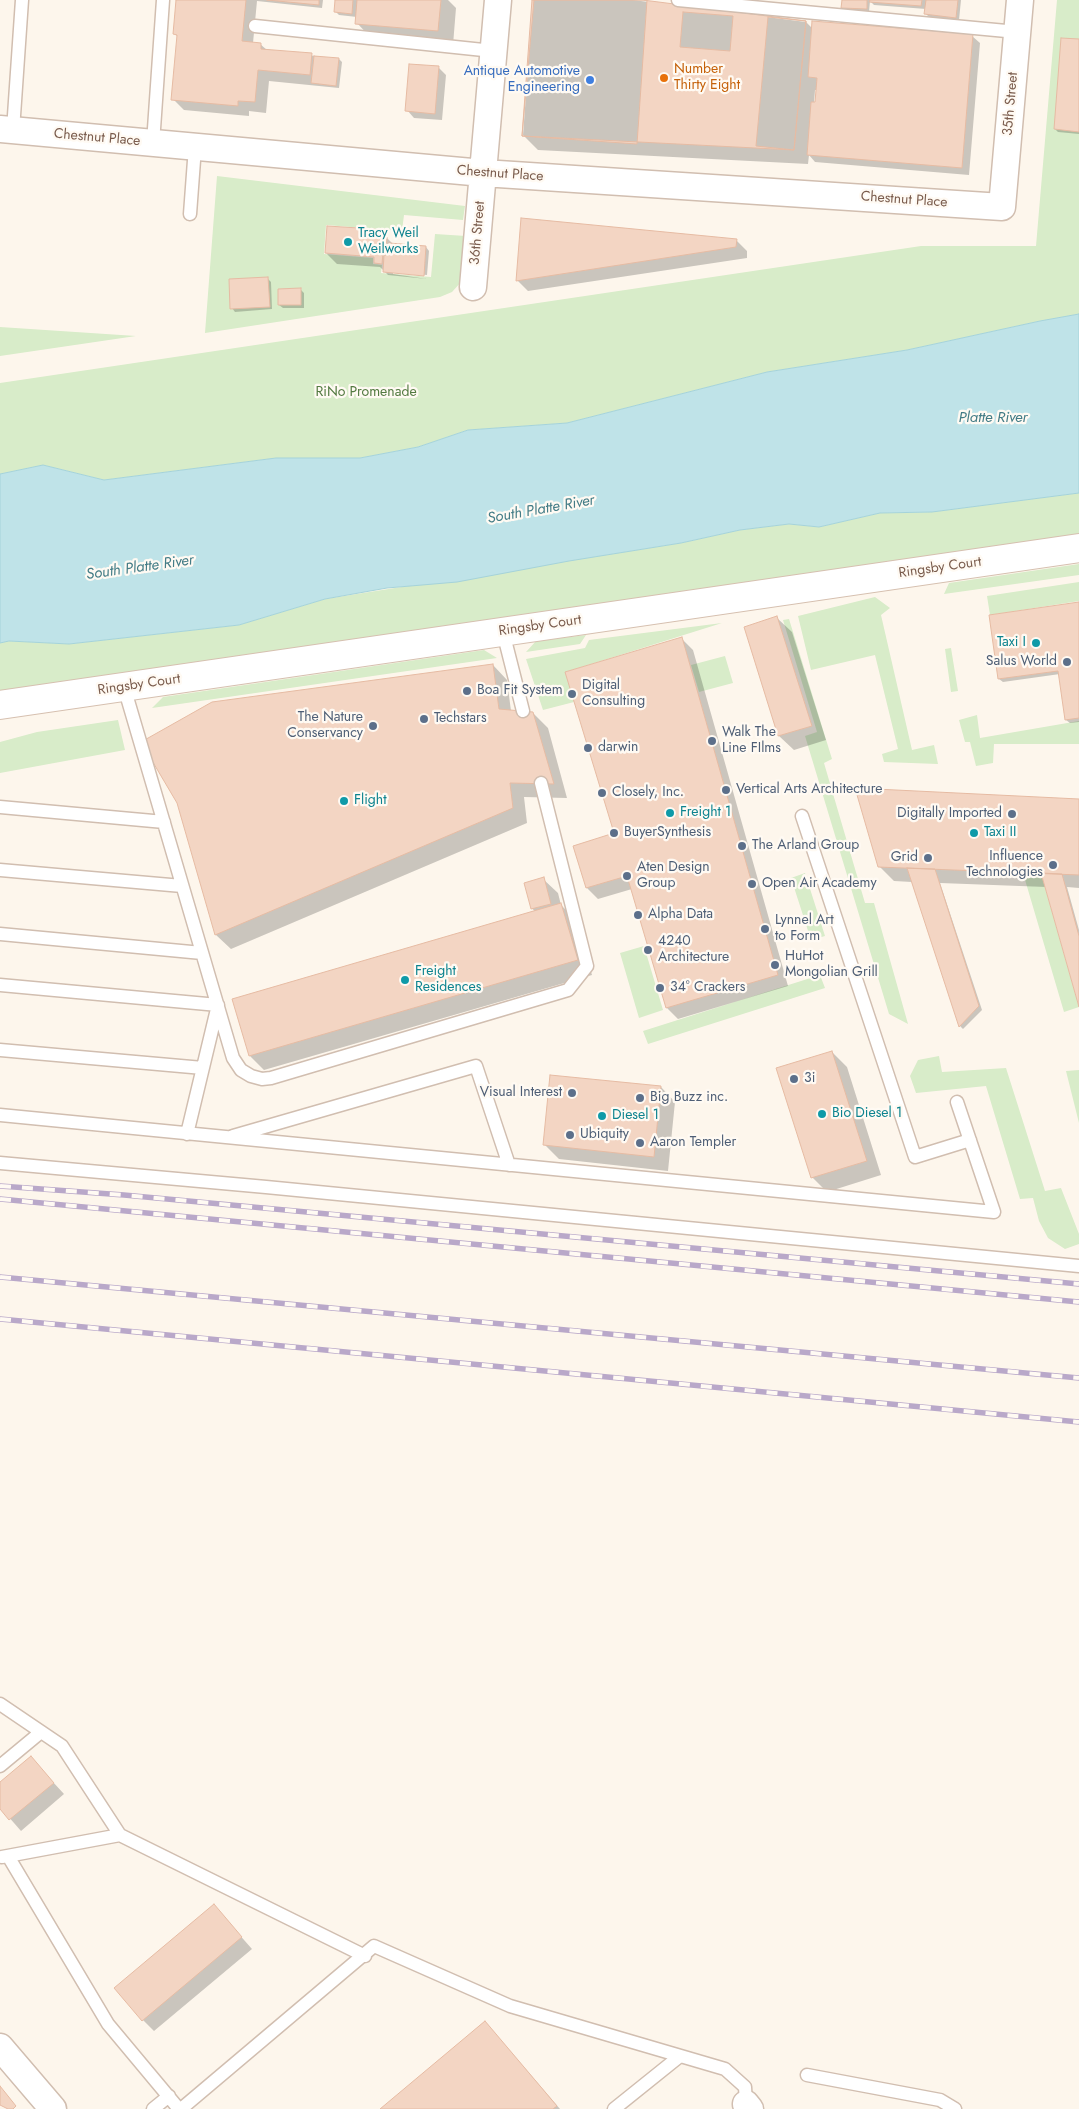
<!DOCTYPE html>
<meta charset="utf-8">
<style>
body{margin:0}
canvas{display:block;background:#fdf6ec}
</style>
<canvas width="1079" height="2109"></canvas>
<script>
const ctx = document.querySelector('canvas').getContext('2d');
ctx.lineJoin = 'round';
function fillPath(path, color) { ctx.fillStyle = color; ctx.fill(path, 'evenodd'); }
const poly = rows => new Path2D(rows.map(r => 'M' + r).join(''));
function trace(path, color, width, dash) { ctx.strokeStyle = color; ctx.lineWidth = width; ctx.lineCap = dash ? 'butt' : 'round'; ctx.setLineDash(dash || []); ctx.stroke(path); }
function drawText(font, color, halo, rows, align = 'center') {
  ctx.font = font + ' Jost,sans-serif'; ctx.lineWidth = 4.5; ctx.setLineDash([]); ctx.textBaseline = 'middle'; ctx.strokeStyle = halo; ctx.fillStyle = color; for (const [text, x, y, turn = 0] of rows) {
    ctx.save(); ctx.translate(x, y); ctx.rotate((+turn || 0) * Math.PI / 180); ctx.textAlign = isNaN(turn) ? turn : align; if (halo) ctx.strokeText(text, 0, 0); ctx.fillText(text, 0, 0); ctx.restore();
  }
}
fillPath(poly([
 [1057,0,1079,0,1079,314,1040,321,907,350,767,372,567,423,468,430,418,447,360,458,276,458,104,480,43,465,0,474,0,383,921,246,1036,246],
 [217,176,465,206,463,220,404,215,402,231,326,225,324,254,373,258,373,264,382,265,381,273,431,277,435,234,466,236,462,281,452,292,440,297,205,333],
 [0,327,136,336,0,356],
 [1079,493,1079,537,0,691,0,643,9,641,69,644,239,625,325,599,681,543,740,530,789,524,819,527,880,513,932,512],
 [1079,564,1079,575,944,594,949,583],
 [1079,582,1079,601,990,615,987,596],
 [875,597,890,608,881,615,912,750,934,745,938,764,884,762,882,754,898,749,875,655,811,670,798,616],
 [789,619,832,759,824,763,865,903,874,903,908,1024,889,1014,805,736,817,732,783,620],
 [722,623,566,672,574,702,543,710,526,659,585,648,589,640],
 [586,635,580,644,526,652,536,641],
 [951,648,958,691,951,692,945,649],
 [484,650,497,658,152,708,163,697],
 [725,656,733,683,699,692,691,665],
 [977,715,980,738,1079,721,1079,744,994,744,993,763,976,766,970,742,965,742,959,720],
 [118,720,125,750,0,773,0,742,37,732],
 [805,873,825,936,811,940,791,878],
 [1023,873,1041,873,1079,1007,1064,1012],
 [644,946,663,1010,639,1018,620,953],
 [820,975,825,988,648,1044,643,1031],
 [939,1056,942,1072,1006,1068,1045,1191,1061,1188,1079,1234,1079,1244,1065,1249,1048,1238,1039,1221,1033,1198,1020,1199,986,1086,916,1093,910,1076,918,1060],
 [1079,1070,1079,1123,1066,1071]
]), '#d8ecc9');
const water = poly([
 [1079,314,1079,493,932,512,880,513,819,527,789,524,740,530,681,543,569,561,457,582,387,588,325,599,239,625,69,644,9,641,0,643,0,474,43,465,104,480,276,458,360,458,418,447,468,430,567,423,767,372,907,350,1040,321,1079,314]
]);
fillPath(water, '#bfe3e8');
trace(water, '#a5d3da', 1);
fillPath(poly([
 [178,0,323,0,322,8,257,1,253,43,260,44,267,50,339,59,342,62,339,88,269,81,266,113,249,111,249,116,184,110,173,99,178,37,175,34],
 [337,0,448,0,456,8,453,45,371,38,357,23,357,17,339,15,336,12],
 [533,0,633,0,806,22,813,29,972,36,980,43,969,175,815,162,809,155,808,164,538,150,523,135],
 [815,90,818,90,817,103,814,103],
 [843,0,961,0,959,20,929,17,926,14,926,9,874,5,870,1,869,12,846,10,843,7],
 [1079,41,1079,134,1058,132,1055,129],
 [439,68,446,75,442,120,414,118,407,110],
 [374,231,381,238,387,238,393,244,426,247,429,251,427,275,393,272,393,274,427,279,388,275,380,267,337,264,326,253],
 [736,240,747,251,747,258,528,291,517,280],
 [267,278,271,282,272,309,235,312,232,308],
 [301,290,304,293,304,308,283,308,279,305],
 [1079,604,1079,722,1070,723,1066,720,1060,674,1003,682,999,679,990,616],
 [777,618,792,632,826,740,794,750,779,736],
 [682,639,693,650,788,986,678,1019,667,1008,632,889,598,899,587,888,574,846,615,834],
 [493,665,507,680,511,711,533,713,548,728,567,798,524,797,527,823,231,949,216,935,178,803],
 [1079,800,1079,888,1067,887,1079,930,1079,1003,1046,887,940,883,982,1010,963,1029,960,1026,912,882,894,881,879,866],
 [543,879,558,893,561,905,575,919,592,975,264,1070,250,1056,535,912,532,908],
 [832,1052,847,1067,881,1175,827,1192,812,1177],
 [661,1087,675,1102,668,1171,559,1159,545,1145],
 [31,1758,64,1794,21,1831,0,1807,0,1784],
 [214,1906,252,1949,154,2031,143,2020],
 [485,2022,560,2109,382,2109]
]), '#0003');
const building = poly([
 [176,0,246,0,242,41,261,43,261,49,312,53,310,75,258,70,255,102,238,101,238,106,171,100,177,35,173,34,176,0],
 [267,0,319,0,319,5,267,0],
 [335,0,353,0,352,14,334,12,335,0],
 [357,0,441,0,438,31,355,24,357,0],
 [532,0,647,0,637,144,522,136,532,0],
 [534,0,643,0,806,21,794,150,522,136,534,0],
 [842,0,867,0,867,9,841,8,842,0],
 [870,0,922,0,921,6,869,2,870,0],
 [926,0,958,0,956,18,924,14,926,0],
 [683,12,733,16,730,51,680,47,683,12],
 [768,17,806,21,794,150,756,146,768,17],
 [812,21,973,34,962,168,807,155,811,102,815,102,817,78,808,77,812,21],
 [1061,38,1079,39,1079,132,1054,129,1061,38],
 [314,56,339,58,336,86,311,83,314,56],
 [409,64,439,66,435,114,405,111,409,64],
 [521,218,737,239,736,247,516,281,521,218],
 [327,226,375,229,374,236,387,237,386,253,383,253,382,264,374,263,374,257,325,253,327,226],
 [389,243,426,246,424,276,383,272,384,255,388,255,389,243],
 [268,277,270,307,230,309,229,279,268,277],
 [301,288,301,305,278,305,278,289,301,288],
 [1079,602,1079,718,1065,720,1058,671,998,679,989,615,1079,602],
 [777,616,812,726,778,736,744,627,777,616],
 [682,637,778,975,666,1008,627,876,586,888,573,846,614,833,565,672,682,637],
 [493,664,499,709,533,712,554,784,510,783,513,808,215,935,177,803,141,742,212,702,493,664],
 [855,788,1079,799,1079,875,878,867,855,788],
 [907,868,935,869,979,1006,959,1027,907,868],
 [1041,873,1062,874,1079,936,1079,1007,1041,873],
 [544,877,551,904,531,909,524,883,544,877],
 [561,903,578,960,249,1056,232,999,561,903],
 [832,1051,867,1161,811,1178,776,1068,832,1051],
 [550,1075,661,1086,654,1157,543,1145,550,1075],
 [31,1756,54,1783,9,1820,0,1809,0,1782,31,1756],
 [214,1904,242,1937,142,2021,114,1988,214,1904],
 [485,2021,557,2106,553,2109,380,2109,485,2021],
 [0,2086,16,2106,13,2109,8,2109,0,2105,0,2086]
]);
fillPath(building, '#f3d5c3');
trace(building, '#e6bba3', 1);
const lane = poly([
 [678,0,1017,32],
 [255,26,493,51],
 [13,130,22,0],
 [153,143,163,0],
 [190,214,195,147],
 [503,632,523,711],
 [124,687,233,1058,241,1070,251,1076,262,1079,271,1078,568,990,587,966,541,783],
 [0,807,164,822],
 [802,816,915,1157,970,1140],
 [0,870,182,886],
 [0,934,202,953],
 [0,985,218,1005,187,1134],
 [0,1050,203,1068],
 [0,1115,994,1212,957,1102],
 [233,1136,476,1066,509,1165],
 [0,1163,266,1187,1079,1266],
 [0,1704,62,1746,120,1835,365,1956],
 [0,1766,41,1732],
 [8,1856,108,2024,179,2109],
 [2,1857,120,1835],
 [807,2075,940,2100,955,2109],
 [153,2109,169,2096],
 [181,2109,374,1946,510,2006,725,2069,745,2087,746,2104,744,2106],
 [614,2109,680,2056]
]);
const street = poly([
 [0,129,483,173,1002,207,1020,0],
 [473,287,498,0],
 [0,2047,53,2109],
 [746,2104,750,2109]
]);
const secondary = poly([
 [0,705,1079,548]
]);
trace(lane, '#d1beb0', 15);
trace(street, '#d1beb0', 29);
trace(secondary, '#d6c0b0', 30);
trace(lane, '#fff', 12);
trace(street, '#fff', 26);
trace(secondary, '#fff', 28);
const rail = poly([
 [0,1186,124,1195,1079,1284],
 [0,1199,1079,1302],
 [0,1277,1079,1378],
 [0,1319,1079,1422]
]);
trace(rail, '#b9a8c9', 5.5);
trace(rail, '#fffaf3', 4, [11]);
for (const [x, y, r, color] of [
 [664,78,5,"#e8710a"],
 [590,80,5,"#3f7fe0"],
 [348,242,5,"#0f9aa8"],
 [1036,643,5,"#0f9aa8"],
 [1067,662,5,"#5c6f8a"],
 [467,691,5,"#5c6f8a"],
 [572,694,5,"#5c6f8a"],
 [424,719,5,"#5c6f8a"],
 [373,726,5,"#5c6f8a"],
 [712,741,5,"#5c6f8a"],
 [588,748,5,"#5c6f8a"],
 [726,790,5,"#5c6f8a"],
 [602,793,5,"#5c6f8a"],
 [344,801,5,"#0f9aa8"],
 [670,813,5,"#0f9aa8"],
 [1012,814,5,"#5c6f8a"],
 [614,833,5,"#5c6f8a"],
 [974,833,5,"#0f9aa8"],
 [742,846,5,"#5c6f8a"],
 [928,858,5,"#5c6f8a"],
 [1053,865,5,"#5c6f8a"],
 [627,876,5,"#5c6f8a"],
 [752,884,5,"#5c6f8a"],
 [638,915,5,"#5c6f8a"],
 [765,929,5,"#5c6f8a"],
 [648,950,5,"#5c6f8a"],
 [775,965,5,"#5c6f8a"],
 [405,980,5,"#0f9aa8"],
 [660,988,5,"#5c6f8a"],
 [794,1079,5,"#5c6f8a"],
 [572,1093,5,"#5c6f8a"],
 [640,1098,5,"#5c6f8a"],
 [822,1114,5,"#0f9aa8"],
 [602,1116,5,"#0f9aa8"],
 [570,1135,5,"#5c6f8a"],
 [640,1143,5,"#5c6f8a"]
]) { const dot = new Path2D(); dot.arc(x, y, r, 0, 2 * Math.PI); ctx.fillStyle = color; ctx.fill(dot); trace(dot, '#fffaf3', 2); }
drawText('14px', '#c56008', '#fffaf3', [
 ["Number",674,70],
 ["Thirty Eight",674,86]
], 'left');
drawText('14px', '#366cbe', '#fffaf3', [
 ["Antique Automotive",580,72],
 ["Engineering",580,88]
], 'right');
drawText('14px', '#7a5c4d', '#fffaf3', [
 ["35th Street",1011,104,-85],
 ["Chestnut Place",97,138,5],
 ["Chestnut Place",500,174,4],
 ["Chestnut Place",904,200,4],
 ["36th Street",478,233,-85],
 ["Ringsby Court",940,568,-8],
 ["Ringsby Court",540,626,-8],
 ["Ringsby Court",139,685,-8]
]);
drawText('14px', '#0d838f', '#fffaf3', [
 ["Tracy Weil",358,234],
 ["Weilworks",358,250],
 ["Taxi I",1026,643,"right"],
 ["Flight",354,801],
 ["Freight 1",680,813],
 ["Taxi II",984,833],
 ["Freight",415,972],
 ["Residences",415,988],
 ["Bio Diesel 1",832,1114],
 ["Diesel 1",612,1116]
], 'left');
drawText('14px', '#537a41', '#fffaf3', [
 ["RiNo Promenade",366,393]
]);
drawText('14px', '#4e5e75', '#fffaf3', [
 ["Salus World",1057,662,"right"],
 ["Digital",582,686],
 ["Consulting",582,702],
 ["Boa Fit System",477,691],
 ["The Nature",363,718,"right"],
 ["Conservancy",363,734,"right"],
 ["Techstars",434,719],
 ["Walk The",722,733],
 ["Line FIlms",722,749],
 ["darwin",598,748],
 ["Vertical Arts Architecture",736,790],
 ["Closely, Inc.",612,793],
 ["Digitally Imported",1002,814,"right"],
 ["BuyerSynthesis",624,833],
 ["The Arland Group",752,846],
 ["Influence",1043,857,"right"],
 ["Technologies",1043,873,"right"],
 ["Grid",918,858,"right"],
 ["Aten Design",637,868],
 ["Group",637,884],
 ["Open Air Academy",762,884],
 ["Alpha Data",648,915],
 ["Lynnel Art",775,921],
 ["to Form",775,937],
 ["4240",658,942],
 ["Architecture",658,958],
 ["HuHot",785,957],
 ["Mongolian Grill",785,973],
 ["34° Crackers",670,988],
 ["3i",804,1079],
 ["Visual Interest",562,1093,"right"],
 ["Big Buzz inc.",650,1098],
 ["Ubiquity",580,1135],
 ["Aaron Templer",650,1143]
], 'left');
drawText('italic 15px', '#437c86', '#fffaf3', [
 ["Platte River",993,418],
 ["South Platte River",541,510,-10],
 ["South Platte River",140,568,-8]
]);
</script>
